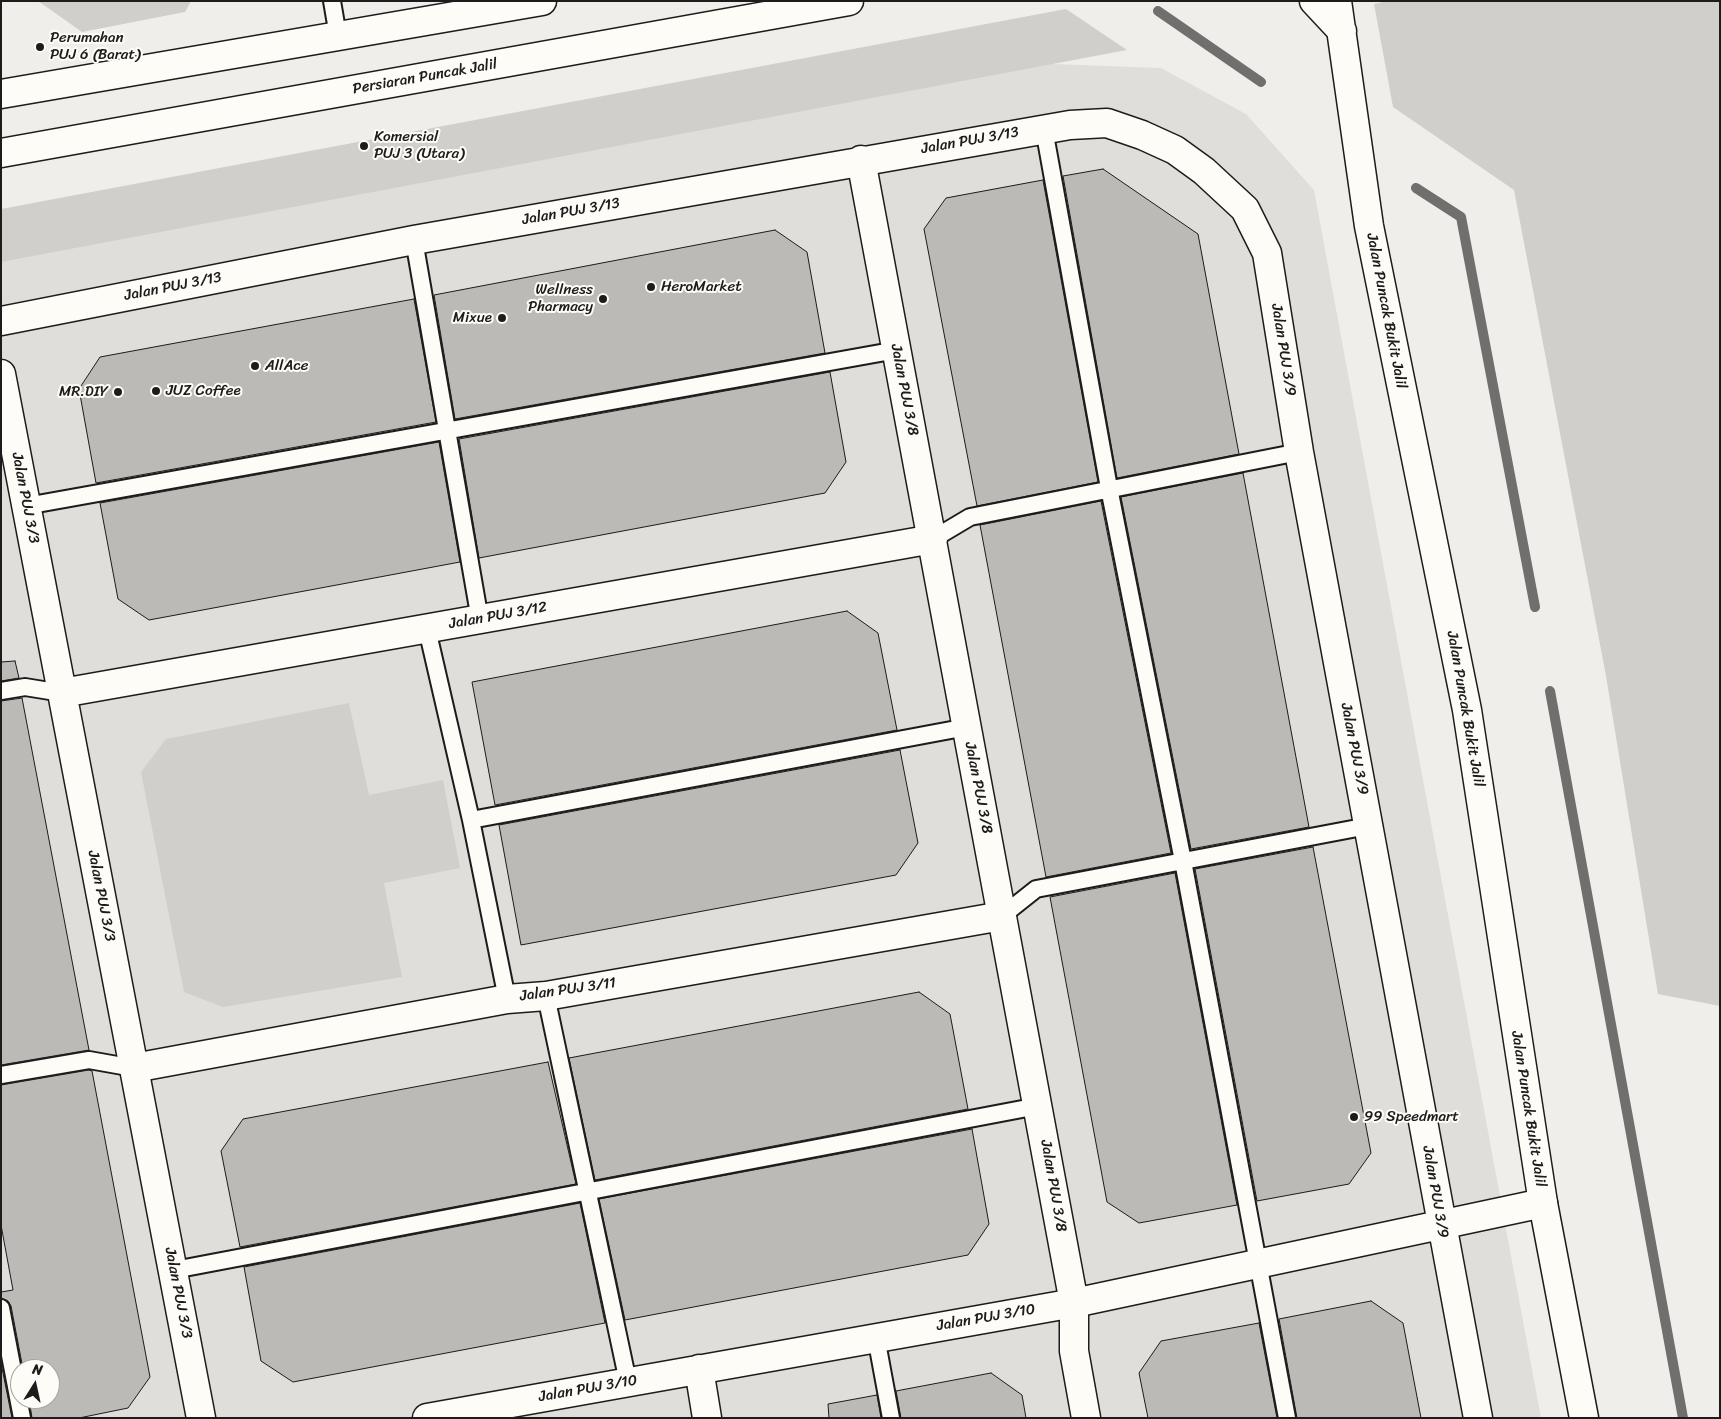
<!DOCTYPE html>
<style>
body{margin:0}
#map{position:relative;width:1721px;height:1419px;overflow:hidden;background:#f0eeea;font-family:Sriracha,sans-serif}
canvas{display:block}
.frame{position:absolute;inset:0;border:2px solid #1c1c1c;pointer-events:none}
.north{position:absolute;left:10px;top:1359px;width:50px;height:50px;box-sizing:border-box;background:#fdfcf7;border:1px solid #a3a29f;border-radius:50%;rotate:10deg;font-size:14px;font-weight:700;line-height:20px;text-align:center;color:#1c1c1c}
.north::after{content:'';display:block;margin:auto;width:18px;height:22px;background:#1c1c1c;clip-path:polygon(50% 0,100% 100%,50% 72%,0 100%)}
</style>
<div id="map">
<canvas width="1721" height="1419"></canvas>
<div class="frame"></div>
<div class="north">N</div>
</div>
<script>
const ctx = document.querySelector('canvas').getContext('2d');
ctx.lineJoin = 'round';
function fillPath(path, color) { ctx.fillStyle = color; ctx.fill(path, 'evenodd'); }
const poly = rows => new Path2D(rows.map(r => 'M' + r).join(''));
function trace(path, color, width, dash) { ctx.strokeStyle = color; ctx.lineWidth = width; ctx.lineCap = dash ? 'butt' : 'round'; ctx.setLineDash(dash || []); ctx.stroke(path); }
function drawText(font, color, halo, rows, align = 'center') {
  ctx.font = font + ' Sriracha,sans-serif'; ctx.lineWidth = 4; ctx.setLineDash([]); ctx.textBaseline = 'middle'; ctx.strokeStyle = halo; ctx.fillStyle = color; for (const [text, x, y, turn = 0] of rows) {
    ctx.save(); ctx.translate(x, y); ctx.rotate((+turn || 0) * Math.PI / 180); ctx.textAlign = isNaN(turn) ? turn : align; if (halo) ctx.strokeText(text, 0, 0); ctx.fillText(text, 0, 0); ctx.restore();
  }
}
fillPath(poly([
 [1027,63,1161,68,1246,114,1314,190,1541,1418,1,1418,1,254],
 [20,1369,50,1369,50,1399,20,1399]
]), '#e0deda');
fillPath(poly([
 [38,1,191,1,185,12,82,32],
 [1388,1,1720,1,1720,1006,1658,994,1606,676,1514,190,1393,107,1374,4],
 [1066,9,1127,50,1,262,1,209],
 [349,703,369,795,443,780,460,868,384,883,402,977,223,1007,184,992,141,772,166,739]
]), '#d0cfcc');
trace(poly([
 [1158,11,1261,82],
 [1416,188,1461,217,1535,607],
 [1550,691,1683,1418]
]), '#706f6d', 10);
const building = poly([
 [1103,169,1198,234,1239,454,1117,478,1063,176,1103,169],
 [1043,180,1098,482,977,506,924,229,946,198,1043,180],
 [775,230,807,252,825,353,455,419,434,295,775,230],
 [414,299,436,422,96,483,79,389,100,357,414,299],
 [830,372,846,462,825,493,479,558,459,439,830,372],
 [439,442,460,562,149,620,118,599,100,503,439,442],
 [1243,473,1309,827,1191,849,1121,497,1243,473],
 [1101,501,1171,853,1046,877,980,525,1101,501],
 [847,611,878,633,897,730,495,805,472,682,847,611],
 [15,661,19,678,1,681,1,662,15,661],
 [22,698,89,1050,1,1065,1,701,22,698],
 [900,750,918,843,896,875,521,945,499,825,900,750],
 [1313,847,1371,1153,1349,1184,1257,1201,1195,869,1313,847],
 [1175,873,1237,1205,1139,1223,1107,1202,1050,897,1175,873],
 [919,992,950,1014,968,1109,595,1180,569,1058,919,992],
 [548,1062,576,1184,240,1247,221,1151,243,1119,548,1062],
 [89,1070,92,1071,150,1377,128,1408,79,1418,32,1418,29,1399,50,1399,50,1369,23,1369,11,1306,8,1301,1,1298,1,1292,13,1290,1,1225,1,1085,89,1070],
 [972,1129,989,1224,968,1255,625,1320,599,1199,972,1129],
 [580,1203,605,1323,293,1382,261,1361,244,1267,580,1203],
 [1371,1301,1403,1323,1421,1418,1297,1418,1279,1319,1371,1301],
 [1259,1323,1277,1418,1148,1418,1139,1373,1161,1341,1259,1323],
 [1,1363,12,1418,1,1418,1,1363],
 [991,1373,1022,1395,1026,1418,901,1418,896,1391,991,1373],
 [877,1395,881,1418,829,1418,828,1404,877,1395]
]);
fillPath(building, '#bbbab6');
trace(building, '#1c1c1c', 1);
const lane = poly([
 [332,1,338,36],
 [1044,129,1109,488,1183,861,1287,1418],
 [414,240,480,620],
 [26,506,897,350],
 [933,539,970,517,1299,452],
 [427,629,471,820,507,999],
 [1,691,25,687,62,693],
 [471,820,967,727],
 [1002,916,1036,889,1368,826],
 [546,996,628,1382],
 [1,1075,89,1060,134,1068],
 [174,1270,1038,1106],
 [1,1308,22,1418],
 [876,1337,891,1418]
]);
const street = poly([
 [861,160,1074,1303,1074,1351,1086,1418],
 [1,321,414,240,1070,125,1107,123,1142,135,1175,150,1204,171,1245,209,1267,253,1299,452,1478,1418],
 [1,374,201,1418],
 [62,693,933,539],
 [134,1068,507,999,546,996,1002,916],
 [699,1369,707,1418],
 [427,1418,1074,1303,1543,1203]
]);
const secondary = poly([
 [1314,1,1342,31],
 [1337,1,1369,226,1467,710,1543,1203,1584,1418],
 [1,94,542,1],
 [1,153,849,1]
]);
trace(lane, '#1c1c1c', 20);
trace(street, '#1c1c1c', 31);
trace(secondary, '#1c1c1c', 31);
trace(lane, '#fdfcf7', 16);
trace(street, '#fdfcf7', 28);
trace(secondary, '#fdfcf7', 28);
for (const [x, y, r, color] of [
 [40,47,5,"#1c1c1c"],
 [364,146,5,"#1c1c1c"],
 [651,287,5,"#1c1c1c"],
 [603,299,5,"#1c1c1c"],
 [502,318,5,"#1c1c1c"],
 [255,366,5,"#1c1c1c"],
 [156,391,5,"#1c1c1c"],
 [118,392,5,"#1c1c1c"],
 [1354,1117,5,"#1c1c1c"]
]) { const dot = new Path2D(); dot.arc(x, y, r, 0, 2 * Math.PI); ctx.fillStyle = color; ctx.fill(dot); trace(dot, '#fdfcf7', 2); }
drawText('15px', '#1c1c1c', '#fdfcf7', [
 ["Perumahan",50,38],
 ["PUJ 6 (Barat)",50,55],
 ["Komersial",374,137],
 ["PUJ 3 (Utara)",374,154],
 ["HeroMarket",661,287],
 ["Wellness",593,290,"right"],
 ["Pharmacy",593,307,"right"],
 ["Mixue",492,318,"right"],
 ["AllAce",265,366],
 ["JUZ Coffee",166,391],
 ["MR.DIY",108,392,"right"],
 ["99 Speedmart",1364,1117]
], 'left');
drawText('15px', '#1c1c1c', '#fdfcf7', [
 ["Persiaran Puncak Jalil",425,77,-10],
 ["Jalan PUJ 3/13",970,141,-10],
 ["Jalan PUJ 3/13",571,212,-10],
 ["Jalan PUJ 3/13",173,287,-11],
 ["Jalan Puncak Bukit Jalil",1386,311,79],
 ["Jalan PUJ 3/9",1283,350,81],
 ["Jalan PUJ 3/8",904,390,79],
 ["Jalan PUJ 3/3",25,498,79],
 ["Jalan PUJ 3/12",498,616,-10],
 ["Jalan Puncak Bukit Jalil",1465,709,80],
 ["Jalan PUJ 3/9",1354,749,79],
 ["Jalan PUJ 3/8",978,788,79],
 ["Jalan PUJ 3/3",101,896,79],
 ["Jalan PUJ 3/11",568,990,-8],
 ["Jalan Puncak Bukit Jalil",1528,1109,81],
 ["Jalan PUJ 3/8",1053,1186,80],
 ["Jalan PUJ 3/9",1435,1192,80],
 ["Jalan PUJ 3/3",178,1293,79],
 ["Jalan PUJ 3/10",986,1318,-10],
 ["Jalan PUJ 3/10",588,1389,-10]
]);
</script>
